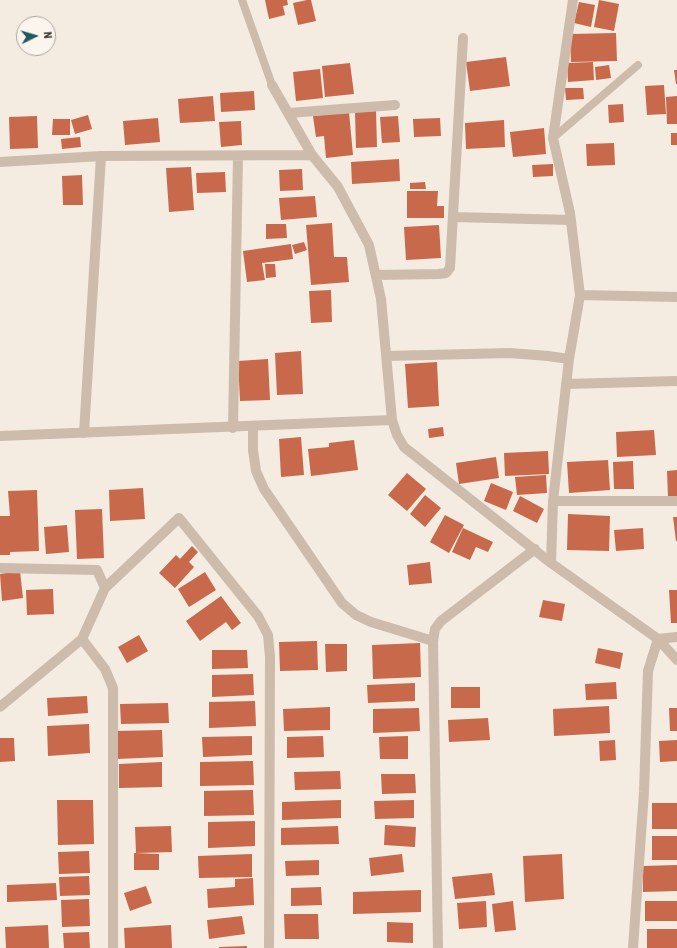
<!DOCTYPE html>
<style>
body{margin:0}
#map{position:relative;width:677px;height:948px;overflow:hidden;background:#f4ebe1;font-family:"Roboto Condensed",sans-serif}
canvas{display:block}
.north{position:absolute;left:16px;top:16px;width:40px;height:40px;box-sizing:border-box;background:#fbf5ee;border:1px solid #aea6a0;border-radius:50%;rotate:85deg;font-size:11px;font-weight:700;line-height:16px;text-align:center;color:#3b302b}
.north::after{content:'';display:block;margin:auto;width:14px;height:18px;background:#1f5a5e;clip-path:polygon(50% 0,100% 100%,50% 72%,0 100%)}
</style>
<div id="map">
<canvas width="677" height="948"></canvas>
<div class="north">N</div>
</div>
<script>
const ctx = document.querySelector('canvas').getContext('2d');
ctx.lineJoin = 'round';
function fillPath(path, color) { ctx.fillStyle = color; ctx.fill(path, 'evenodd'); }
const poly = rows => new Path2D(rows.map(r => 'M' + r).join(''));
function trace(path, color, width, dash) { ctx.strokeStyle = color; ctx.lineWidth = width; ctx.lineCap = dash ? 'butt' : 'round'; ctx.setLineDash(dash || []); ctx.stroke(path); }
fillPath(poly([
 [265,0,287,0,288,5,283,6,285,15,269,19],
 [307,0,311,0,316,21,298,25,293,3],
 [599,0,619,4,614,31,594,27],
 [579,2,595,5,591,27,574,23],
 [616,33,617,61,571,62,570,34],
 [506,57,510,86,470,91,466,62],
 [593,62,594,80,568,82,567,63],
 [350,63,354,94,325,97,322,66],
 [609,65,611,78,596,80,595,67],
 [320,69,323,98,296,101,293,72],
 [674,70,677,70,677,84,676,84],
 [664,85,666,114,647,115,645,86],
 [565,88,583,88,584,99,566,100],
 [254,91,255,110,221,112,220,93],
 [213,96,215,121,180,123,178,99],
 [677,96,677,124,667,124,666,97],
 [623,104,624,122,609,123,608,105],
 [376,111,377,147,356,148,355,112],
 [349,112,353,155,326,158,324,136,316,137,313,116],
 [88,115,92,129,75,134,71,120],
 [37,116,38,148,10,149,9,117],
 [398,116,400,142,382,143,380,117],
 [158,118,160,142,125,145,123,121],
 [440,118,441,136,414,137,413,119],
 [53,119,70,119,70,135,52,135],
 [504,120,505,147,466,149,465,123],
 [241,121,242,145,221,147,219,122],
 [544,128,546,154,513,157,510,132],
 [671,133,677,133,677,145,671,145],
 [80,137,81,147,62,149,61,139],
 [614,143,615,165,587,166,586,144],
 [399,159,400,181,352,184,351,162],
 [553,164,553,176,533,177,532,165],
 [191,167,194,210,169,212,166,168],
 [302,169,303,190,280,191,279,170],
 [225,172,226,192,197,193,196,173],
 [82,175,83,205,63,205,62,176],
 [425,182,426,189,410,189,410,183],
 [407,191,438,191,437,206,444,206,444,218,407,218],
 [315,196,317,217,281,220,279,198],
 [332,223,334,257,347,257,349,282,311,285,306,225],
 [266,224,286,224,287,238,266,239],
 [439,225,441,258,406,260,404,227],
 [304,242,307,250,295,254,292,245],
 [291,244,293,259,262,263,265,280,247,282,243,251],
 [265,264,275,264,276,277,266,278],
 [331,290,332,322,311,323,309,291],
 [301,351,303,394,277,395,275,353],
 [268,359,270,400,240,401,238,361],
 [437,362,439,406,408,408,405,364],
 [443,427,444,436,429,438,428,429],
 [654,430,656,455,617,457,616,432],
 [301,437,304,475,281,477,279,439],
 [354,440,358,470,311,476,308,449,329,447,329,443],
 [548,451,549,474,505,476,504,453],
 [496,457,499,478,459,484,456,463],
 [608,460,610,490,569,493,567,462],
 [633,461,634,489,614,489,613,462],
 [677,470,677,497,668,497,667,471],
 [407,473,426,489,407,511,388,495],
 [546,475,547,493,517,495,515,477],
 [491,483,513,492,506,510,484,501],
 [143,488,145,519,110,521,109,490],
 [37,490,39,551,10,552,10,555,0,555,0,516,10,516,8,491],
 [425,495,441,508,425,527,410,514],
 [520,496,544,509,537,523,513,511],
 [102,509,104,558,77,559,75,510],
 [568,514,610,516,609,551,567,550],
 [445,515,464,525,449,553,430,542],
 [673,517,677,517,677,541,676,541],
 [67,525,69,552,46,554,44,527],
 [463,528,493,542,488,552,476,547,470,560,452,552],
 [643,528,644,549,616,551,614,530],
 [192,546,198,552,189,562,194,567,175,588,159,573,176,555,180,559],
 [430,562,432,583,409,585,407,565],
 [20,571,23,598,2,601,0,574],
 [205,572,216,590,189,607,178,589],
 [53,589,54,614,27,615,26,590],
 [669,590,677,590,677,623,671,623],
 [221,596,241,623,232,630,226,622,200,641,186,621],
 [543,600,565,604,562,621,539,617],
 [139,635,148,651,127,663,118,647],
 [317,641,318,670,280,671,279,642],
 [420,643,421,677,373,679,372,645],
 [325,644,347,644,347,671,326,672],
 [598,648,623,653,620,669,595,663],
 [212,650,247,650,248,668,212,669],
 [253,674,254,695,212,697,212,675],
 [616,682,617,699,586,700,585,684],
 [415,683,415,701,368,703,367,685],
 [451,687,480,687,480,708,451,708],
 [87,696,88,713,48,716,47,698],
 [255,701,256,726,209,728,209,702],
 [168,703,169,723,121,724,120,704],
 [609,706,610,733,554,736,553,709],
 [330,707,330,730,284,731,283,709],
 [419,708,420,731,373,733,373,709],
 [669,708,677,708,677,731,670,731],
 [488,718,490,740,449,742,448,720],
 [89,724,90,753,48,756,47,726],
 [162,730,163,757,117,759,116,731],
 [252,736,252,755,203,757,202,737],
 [323,736,324,757,287,758,287,737],
 [408,736,408,759,380,759,379,737],
 [0,738,14,738,15,761,0,762],
 [615,740,616,760,600,761,599,741],
 [677,740,677,761,660,762,659,741],
 [253,761,254,785,200,786,200,762],
 [162,762,162,787,119,788,119,764],
 [340,771,341,789,295,790,294,772],
 [381,774,415,774,416,793,382,794],
 [253,790,254,815,204,816,204,791],
 [57,800,93,800,94,844,58,845],
 [341,800,341,818,282,820,282,802],
 [414,800,414,818,375,819,374,801],
 [652,803,677,803,677,829,652,829],
 [255,821,255,846,208,848,208,822],
 [385,825,416,827,415,847,384,845],
 [171,826,172,852,136,853,135,827],
 [338,826,339,844,281,845,281,828],
 [652,836,677,836,677,860,652,860],
 [89,851,90,873,59,874,58,852],
 [134,853,159,854,159,870,134,870],
 [252,854,252,877,199,878,198,856],
 [402,854,404,872,371,876,369,858],
 [562,854,564,899,525,902,523,856],
 [319,860,319,875,286,876,285,861],
 [677,865,677,891,643,892,643,866],
 [492,873,495,895,455,899,452,877],
 [89,876,90,895,60,896,59,877],
 [253,878,254,905,208,908,207,889,235,887,235,879],
 [56,883,57,900,7,902,7,885],
 [146,886,152,903,130,911,124,893],
 [321,887,322,905,291,906,291,888],
 [421,890,421,912,353,914,353,892],
 [89,899,90,926,62,927,61,900],
 [486,901,487,927,459,929,457,903],
 [513,901,516,930,495,932,492,904],
 [645,901,677,901,677,921,645,921],
 [284,914,318,914,319,939,285,939],
 [242,916,245,934,209,939,207,920],
 [387,922,413,923,413,943,387,942],
 [48,925,49,948,6,948,5,927],
 [171,925,172,948,125,948,124,928],
 [647,929,677,929,677,948,647,948],
 [89,932,90,948,64,948,63,933],
 [247,946,247,948,219,948,219,947]
]), '#c8694b');
trace(poly([
 [242,0,272,85],
 [553,138,638,65]
]), '#cdbbac', 8);
trace(poly([
 [573,0,553,138,570,213,580,295],
 [272,85,312,155,338,187,369,245,381,299,392,420,397,435,404,447,551,563,658,639,677,660],
 [289,113,395,105],
 [0,162,101,156,312,155],
 [453,217,571,220],
 [376,275,439,274,446,273,450,268,463,38],
 [387,356,510,353,548,356,569,359],
 [566,384,677,381],
 [253,427,253,450,256,471,264,489,342,603,356,615,371,622,433,641],
 [233,428,238,156],
 [84,433,101,156],
 [0,436,392,420],
 [553,501,677,501],
 [551,563,553,501,569,359,580,295,677,297],
 [0,568,97,570,105,588,82,639,0,707],
 [105,588,179,518,258,616,268,635,270,657,269,948],
 [82,639,105,669,113,688,113,948],
 [438,948,433,641,435,629,441,621,535,549],
 [633,948,644,792,648,671,658,639,677,637]
]), '#cdbbac', 10);
</script>
